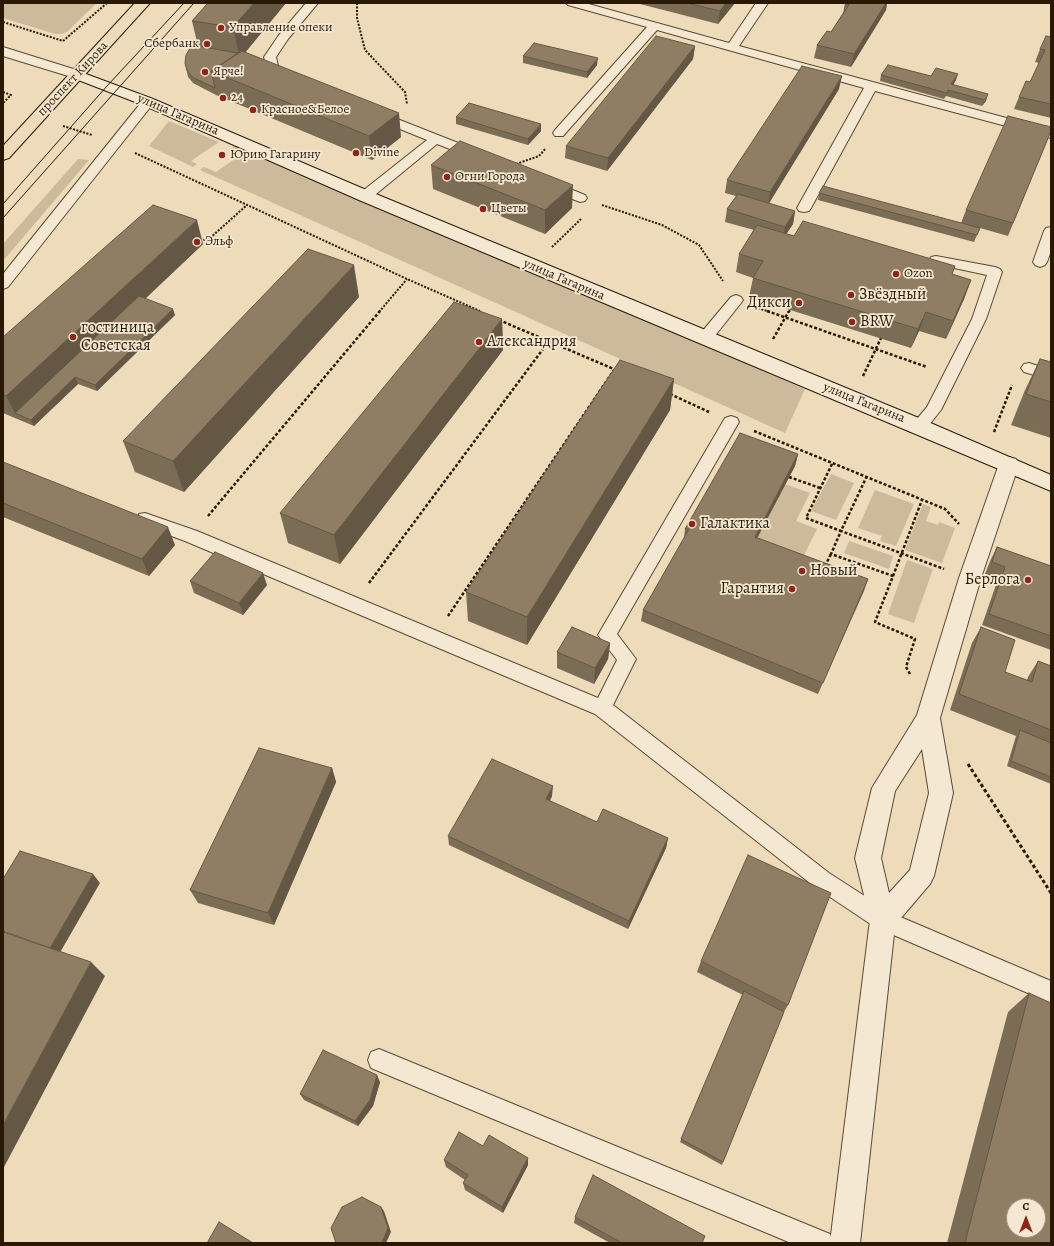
<!DOCTYPE html>
<meta charset="utf-8">
<style>
body{margin:0}
#map{position:relative;width:1054px;height:1246px;overflow:hidden;background:#eedbba;font-family:Alegreya,serif}
canvas{display:block}
.frame{position:absolute;inset:0;border:4px solid #291904;pointer-events:none}
.north{position:absolute;left:1006px;top:1198px;width:40px;height:40px;box-sizing:border-box;background:#f4e8d2;border:1px solid #a39580;border-radius:50%;rotate:0deg;font-size:11px;font-weight:700;line-height:16px;text-align:center;color:#291904}
.north::after{content:'';display:block;margin:auto;width:14px;height:18px;background:#8f2418;clip-path:polygon(50% 0,100% 100%,50% 72%,0 100%)}
</style>
<div id="map">
<canvas width="1054" height="1246"></canvas>
<div class="frame"></div>
<div class="north">С</div>
</div>
<script>
const ctx = document.querySelector('canvas').getContext('2d');
ctx.lineJoin = 'round';
function fillPath(path, color) { ctx.fillStyle = color; ctx.fill(path, 'evenodd'); }
const poly = rows => new Path2D(rows.map(r => 'M' + r).join(''));
function trace(path, color, width, dash) { ctx.strokeStyle = color; ctx.lineWidth = width; ctx.lineCap = dash ? 'butt' : 'round'; ctx.setLineDash(dash || []); ctx.stroke(path); }
function drawText(font, color, halo, rows, align = 'center') {
  ctx.font = font + ' Alegreya,serif'; ctx.lineWidth = 3.5; ctx.setLineDash([]); ctx.textBaseline = 'middle'; ctx.strokeStyle = halo; ctx.fillStyle = color; for (const [text, x, y, turn = 0] of rows) {
    ctx.save(); ctx.translate(x, y); ctx.rotate((+turn || 0) * Math.PI / 180); ctx.textAlign = isNaN(turn) ? turn : align; if (halo) ctx.strokeText(text, 0, 0); ctx.fillText(text, 0, 0); ctx.restore();
  }
}
fillPath(poly([
 [3,3,97,3,68,31,62,34,55,34,3,18],
 [169,121,219,142,191,161,197,164,193,167,149,146],
 [236,145,805,389,785,433,200,170,204,167,216,172,242,154,231,149],
 [78,159,89,160,3,261,3,244],
 [831,474,854,483,836,520,811,511],
 [785,484,810,493,796,521,817,529,798,567,752,548],
 [875,490,914,504,896,546,880,541,882,536,858,528],
 [923,504,931,507,926,521,938,525,939,522,955,528,942,563,905,550],
 [849,541,893,556,889,569,844,553],
 [907,560,933,569,914,623,888,614]
]), '#cdba9b');
const lane = poly([
 [306,3,318,3,288,39,276,57,279,71,289,75,291,78,289,81,285,82,281,81,269,76,264,57,279,35,306,3],
 [566,3,585,3,729,43,756,3,768,3,739,46,1051,130,1051,138,875,91,811,208,809,211,804,212,799,211,797,208,864,88,657,30,563,136,555,136,553,133,555,130,647,27,568,5,566,3],
 [148,98,152,99,154,102,152,105,8,287,3,289,3,274,144,99,148,98],
 [377,111,481,152,482,155,481,158,476,159,437,144,370,199,360,199,358,196,360,193,427,140,373,118,371,115,373,112,377,111],
 [550,181,585,195,587,198,585,201,580,202,545,188,543,185,545,182,550,181],
 [1051,227,1051,251,1047,262,1045,265,1040,267,1035,265,1033,262,1044,231,1046,228,1051,227],
 [936,256,995,267,1000,269,1002,272,986,319,941,410,925,430,919,432,913,430,911,426,927,407,972,319,987,275,931,263,929,260,931,257,936,256],
 [736,295,741,297,743,300,741,303,710,342,705,343,700,342,698,338,700,334,731,297,736,295],
 [1029,363,1051,370,1051,380,1024,372,1021,368,1024,364,1029,363],
 [731,416,737,418,739,422,617,634,636,659,613,705,829,873,891,913,1051,981,1051,1003,875,927,815,887,595,714,185,541,139,524,137,519,139,514,145,513,197,531,598,698,617,660,598,635,725,418,731,416],
 [379,1049,830,1234,833,1243,791,1243,371,1068,368,1060,371,1052,379,1049]
]);
const street = poly([
 [3,47,83,72,85,75,83,78,78,79,3,56,3,47],
 [1009,457,1016,459,1019,464,981,578,940,718,953,793,934,876,930,884,895,925,860,1243,830,1243,870,920,855,858,872,788,917,715,959,578,999,464,1002,459,1009,457],
 [922,749,929,793,910,870,889,893,881,858,895,791,922,749]
]);
const secondary = poly([
 [78,71,153,99,371,192,926,421,1051,475,1051,491,359,200,143,105,73,78,71,75,73,72,78,71]
]);
const primary = poly([
 [135,3,150,3,9,158,3,160,3,146,135,3]
]);
trace(lane, '#5a4a32', 2);
trace(street, '#5a4a32', 2);
trace(secondary, '#291904', 2);
trace(primary, '#291904', 2);
trace(poly([
 [357,3,357,18,365,50,405,92,407,104],
 [3,22,63,41,107,3],
 [3,92,11,95,3,103],
 [63,126,92,135],
 [135,153,407,279,480,311],
 [516,164,539,156,546,148],
 [602,205,662,225,699,245,723,281],
 [200,241,210,238,247,205],
 [552,247,581,219],
 [758,308,770,312],
 [379,312,407,279],
 [789,312,790,310]
]), '#291904', 2, [2, 1.5]);
trace(poly([
 [767,311,927,367],
 [499,320,616,370],
 [773,339,789,311],
 [863,376,881,338],
 [670,394,709,412],
 [754,431,945,509,959,524],
 [994,432,1012,385],
 [832,464,806,518,841,531,866,478],
 [789,477,820,488],
 [208,516,380,311],
 [825,566,831,554],
 [893,576,922,500],
 [369,583,549,341],
 [448,616,614,370],
 [910,674,906,667,915,639,875,622,893,576,831,554,841,531,944,569]
]), '#291904', 2.5, [3, 2]);
trace(poly([
 [968,764,1051,893]
]), '#291904', 3, [3.5, 2.5]);
fillPath(lane, '#f4e8d2');
fillPath(street, '#f4e8d2');
fillPath(secondary, '#f4e8d2');
fillPath(primary, '#eedbba');
trace(poly([
 [3,204,107,86,184,3],
 [3,218,194,3]
]), '#291904', 1);
fillPath(poly([
 [208,3,286,3,245,52,401,137,372,160,216,95,193,83,188,77,185,63,198,46,192,21],
 [636,3,735,3,718,24],
 [845,3,887,3,886,10,851,67,814,58,817,45,831,32,843,13],
 [1051,37,1051,118,1014,109,1019,97,1030,82,1039,63,1035,62,1040,49],
 [695,46,693,59,607,171,565,158,566,146],
 [523,56,597,65,587,78,523,63],
 [881,75,956,80,953,85,986,101,982,106,946,96,944,99,880,81],
 [839,89,769,203,795,211,793,224,786,234,952,274,971,280,964,299,946,339,919,331,911,348,749,297,753,278,736,272,739,254,754,230,725,222,727,209,736,196,725,193,727,180],
 [456,117,541,131,528,145,456,124],
 [1051,131,1008,236,980,228,974,242,818,200,819,193,961,223,966,210],
 [431,165,572,208,545,234,433,189],
 [203,244,145,299,175,315,97,391,78,384,34,426,3,413,3,337],
 [359,297,184,492,135,472,123,441],
 [502,319,503,350,340,564,288,543,280,513],
 [1040,359,1051,362,1051,438,1011,425,1025,390],
 [674,379,670,410,527,645,468,621,466,592],
 [798,454,795,466,757,538,868,579,818,694,641,621,643,610,684,538,685,529],
 [3,462,175,545,149,576,3,517],
 [997,547,1051,566,1051,650,982,625,998,579,985,574,991,559],
 [190,581,267,585,243,615,194,593],
 [981,627,1005,672,1027,680,1028,677,1038,661,1051,666,1051,784,1007,766,1016,736,950,710,972,643],
 [610,643,608,659,594,684,557,668,557,652],
 [332,768,336,782,274,925,198,903,190,890],
 [552,796,550,801,597,822,668,838,666,848,628,929,449,845,448,836],
 [701,961,788,1005,784,1012,723,1162,722,1165,680,1142,743,995,697,972],
 [1029,993,1051,1243,947,1243,1008,1012],
 [380,1082,373,1106,358,1126,304,1100,300,1094],
 [483,1146,528,1158,528,1165,503,1213,465,1190,463,1183,465,1180,446,1167,444,1160],
 [575,1217,702,1243,610,1243,574,1223]
]), '#7b6c55');
fillPath(poly([
 [254,3,286,3,240,59,233,27],
 [726,3,735,3,718,24,720,11],
 [886,3,887,3,886,10,851,67,854,54],
 [695,46,693,59,607,171,608,158],
 [598,58,597,65,587,78,587,72],
 [958,74,956,80,949,91,951,84],
 [842,76,839,89,768,205,770,192],
 [988,94,986,101,982,106],
 [399,113,401,137,372,160,369,136],
 [541,124,541,131,528,145,528,139],
 [573,185,572,208,545,234,545,210],
 [795,211,793,224,783,239,785,227],
 [197,220,203,244,21,416,15,413,6,396],
 [354,265,359,297,184,492,173,461],
 [971,280,964,299,946,339,953,321],
 [173,309,175,315,97,391,95,385],
 [926,312,919,331,911,348,918,329],
 [502,319,503,350,340,564,334,535],
 [75,377,78,384,34,426,31,420],
 [674,379,670,410,527,645,527,617],
 [798,454,795,466,752,548,755,537],
 [168,527,175,545,149,576,142,559],
 [263,573,267,585,243,615,239,603],
 [868,579,864,591,818,694,823,683],
 [610,643,608,659,594,684,595,668],
 [332,768,336,782,274,925,268,913],
 [553,786,552,796,545,809,546,799],
 [668,838,666,848,628,929,629,921],
 [93,874,100,883,58,956,50,948],
 [91,962,105,976,3,1169,3,1125],
 [377,1075,380,1082,373,1106,358,1126,355,1121],
 [528,1158,528,1165,503,1213,502,1207],
 [381,1207,384,1211,391,1232,386,1243,382,1243]
]), '#645845');
const building = poly([
 [208,3,254,3,233,27,192,21,208,3],
 [687,3,726,3,720,11,687,3],
 [850,3,886,3,854,54,817,45,827,31,831,32,850,3],
 [656,36,695,46,608,158,566,146,656,36],
 [1046,36,1051,37,1051,104,1019,97,1026,81,1030,82,1045,50,1040,49,1046,36],
 [534,43,598,58,587,72,523,56,534,43],
 [192,45,238,53,211,71,215,88,192,77,187,70,185,63,186,55,192,45],
 [242,51,399,113,369,136,211,71,242,51],
 [888,65,931,76,936,68,958,74,951,84,988,94,985,100,948,90,947,93,881,75,888,65],
 [802,66,842,76,770,192,727,180,802,66],
 [469,103,541,124,528,139,456,117,469,103],
 [1008,116,1051,127,1051,131,1013,223,966,210,1008,116],
 [460,141,573,185,545,210,431,165,460,141],
 [823,186,980,228,977,235,819,193,823,186],
 [738,194,795,211,785,227,727,209,738,194],
 [153,205,197,220,6,396,3,395,3,337,153,205],
 [803,221,955,266,952,274,971,280,953,321,926,312,918,329,753,278,763,261,739,254,757,225,794,236,803,221],
 [308,249,354,265,173,461,123,441,308,249],
 [139,296,173,309,95,385,75,377,31,420,15,413,139,296],
 [454,302,502,319,334,535,280,513,454,302],
 [1040,359,1051,362,1051,402,1026,394,1040,359],
 [620,360,674,379,527,617,466,592,620,360],
 [740,433,798,454,755,537,868,579,823,683,643,610,689,529,685,529,740,433],
 [3,462,168,527,142,559,3,503,3,462],
 [997,547,1051,566,1051,636,989,614,1005,567,992,562,997,547],
 [215,552,263,573,239,603,190,581,215,552],
 [572,627,610,643,595,668,557,652,572,627],
 [981,627,1015,640,1005,672,1032,682,1038,661,1051,666,1051,730,959,694,981,627],
 [1020,730,1051,743,1051,777,1011,761,1020,730],
 [259,748,332,768,268,913,190,890,259,748],
 [492,759,553,786,546,799,597,822,603,809,668,838,629,921,448,836,492,759],
 [20,851,93,874,50,948,3,931,3,879,20,851],
 [748,855,831,893,788,1005,701,961,748,855],
 [3,932,91,962,3,1125,3,932],
 [744,991,784,1012,723,1162,681,1139,744,991],
 [1029,993,1051,1003,1051,1243,965,1243,1029,993],
 [1014,1206,1038,1206,1038,1230,1014,1230,1014,1206],
 [323,1050,377,1075,370,1100,355,1121,300,1094,323,1050],
 [459,1132,483,1146,489,1135,528,1158,502,1207,463,1183,468,1175,444,1160,459,1132],
 [593,1175,705,1236,702,1243,622,1243,575,1217,593,1175],
 [362,1197,381,1207,388,1228,382,1243,336,1243,331,1228,342,1207,362,1197],
 [219,1222,253,1243,207,1243,219,1222]
]);
fillPath(building, '#8f7e63');
trace(building, '#645845', 1);
for (const [x, y, r, color] of [
 [221,28,4,"#8f2418"],
 [207,44,4,"#8f2418"],
 [205,72,4,"#8f2418"],
 [223,98,4,"#8f2418"],
 [253,110,4,"#8f2418"],
 [356,153,4,"#8f2418"],
 [222,155,4,"#8f2418"],
 [447,177,4,"#8f2418"],
 [483,209,4,"#8f2418"],
 [197,242,4,"#8f2418"],
 [896,274,4,"#8f2418"],
 [851,295,4,"#8f2418"],
 [799,303,4,"#8f2418"],
 [852,322,4,"#8f2418"],
 [73,337,4,"#8f2418"],
 [479,342,4,"#8f2418"],
 [692,524,4,"#8f2418"],
 [802,571,4,"#8f2418"],
 [1028,580,4,"#8f2418"],
 [792,589,4,"#8f2418"]
]) { const dot = new Path2D(); dot.arc(x, y, r, 0, 2 * Math.PI); ctx.fillStyle = color; ctx.fill(dot); trace(dot, '#f4e8d2', 1.5); }
drawText('13px', '#291904', '#f4e8d2', [
 ["Управление опеки",229,28],
 ["Сбербанк",199,44,"right"],
 ["Ярче!",213,72],
 ["24",231,98],
 ["Красное&Белое",261,110],
 ["Divine",364,153],
 ["Юрию Гагарину",230,155],
 ["Огни Города",455,177],
 ["Цветы",491,209],
 ["Эльф",205,242],
 ["Ozon",904,274]
], 'left');
drawText('13px', '#291904', '#f4e8d2', [
 ["проспект Кирова",73,79,-47],
 ["улица Гагарина",178,115,23],
 ["улица Гагарина",564,280,23],
 ["улица Гагарина",864,403,22]
]);
drawText('16px', '#291904', '#f4e8d2', [
 ["Звёздный",859,295],
 ["Дикси",791,303,"right"],
 ["BRW",860,322],
 ["гостиница",81,328],
 ["Советская",81,346],
 ["Александрия",487,342],
 ["Галактика",700,524],
 ["Новый",810,571],
 ["Берлога",1020,580,"right"],
 ["Гарантия",784,589,"right"]
], 'left');
</script>
